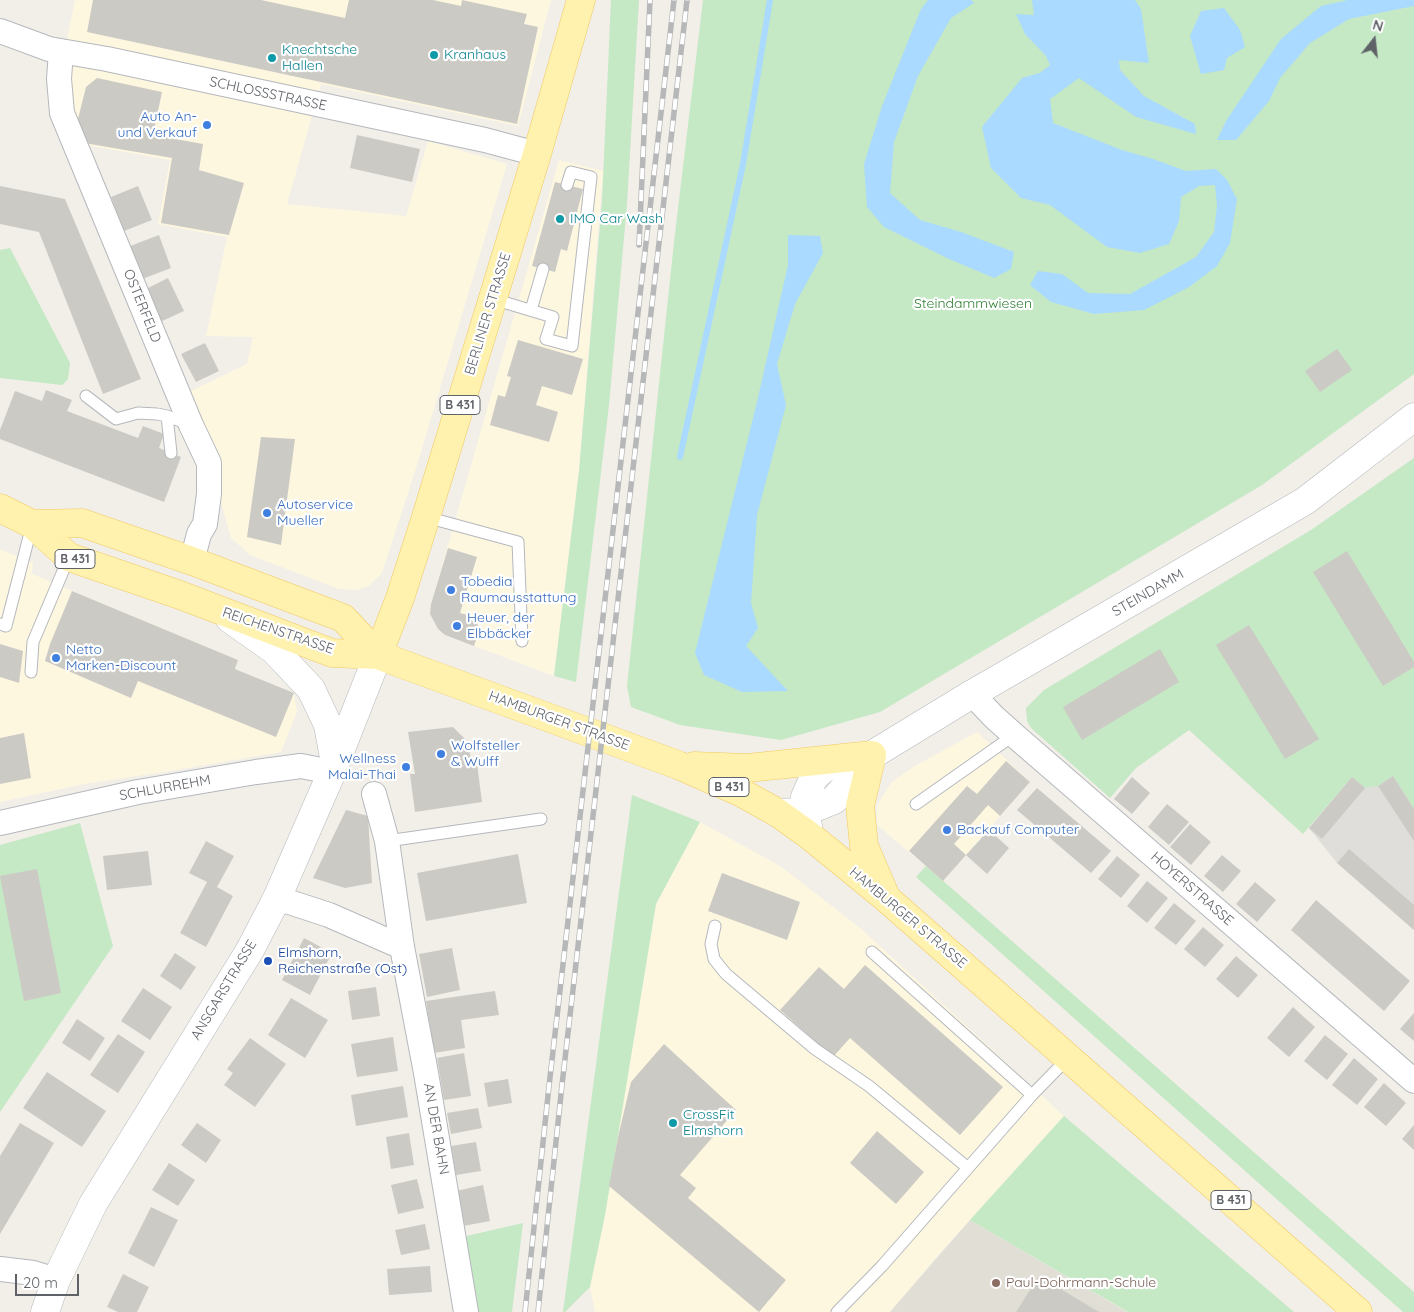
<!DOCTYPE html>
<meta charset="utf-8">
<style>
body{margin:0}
#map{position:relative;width:1414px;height:1312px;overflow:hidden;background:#f1efe8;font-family:Quicksand,sans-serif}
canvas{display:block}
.north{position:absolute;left:1349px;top:15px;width:50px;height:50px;-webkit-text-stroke:4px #fff;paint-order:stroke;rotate:16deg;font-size:14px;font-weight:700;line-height:20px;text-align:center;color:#5f6368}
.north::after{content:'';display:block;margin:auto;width:18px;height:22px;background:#5f6368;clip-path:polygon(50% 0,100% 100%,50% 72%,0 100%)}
.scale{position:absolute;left:15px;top:1274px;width:64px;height:22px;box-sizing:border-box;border:2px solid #5f6368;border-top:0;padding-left:6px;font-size:15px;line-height:18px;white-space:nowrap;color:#5f6368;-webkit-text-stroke:4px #fff;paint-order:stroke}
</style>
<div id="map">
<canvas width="1414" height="1312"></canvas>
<div class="north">N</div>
<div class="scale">20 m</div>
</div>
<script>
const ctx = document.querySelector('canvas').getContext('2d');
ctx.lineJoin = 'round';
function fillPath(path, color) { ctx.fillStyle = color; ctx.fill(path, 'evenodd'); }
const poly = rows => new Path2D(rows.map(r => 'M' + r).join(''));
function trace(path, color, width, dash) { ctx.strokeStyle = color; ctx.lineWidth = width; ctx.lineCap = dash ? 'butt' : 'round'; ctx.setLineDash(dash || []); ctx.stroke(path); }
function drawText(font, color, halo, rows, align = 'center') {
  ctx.font = font + ' Quicksand,sans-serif'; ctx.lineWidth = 4.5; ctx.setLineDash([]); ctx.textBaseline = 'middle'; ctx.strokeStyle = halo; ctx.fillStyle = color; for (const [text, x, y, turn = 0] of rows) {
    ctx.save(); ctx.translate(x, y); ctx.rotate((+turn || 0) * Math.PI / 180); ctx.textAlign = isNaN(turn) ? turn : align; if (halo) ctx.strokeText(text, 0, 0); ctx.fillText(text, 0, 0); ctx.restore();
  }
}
fillPath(poly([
 [75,0,551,0,518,126,321,84,287,204,406,216,428,141,507,164,418,462,382,573,370,585,358,590,339,589,250,555,231,538,221,502,219,484,185,394,247,364,253,337,206,336,227,237,158,224,170,160,80,144,65,78,68,34],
 [559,160,603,171,579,471,554,676,445,635,438,629,430,614,431,604],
 [0,549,33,563,32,574,238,660,235,669,294,693,297,712,281,752,164,772,84,784,0,802],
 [977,732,1030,782,943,881,877,825,877,805,891,783,913,767],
 [700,822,780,866,859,927,1064,1116,939,1254,890,1312,595,1312,590,1287,605,1215,656,904]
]), '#fef7e0');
fillPath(poly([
 [1393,776,1414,809,1414,930,1337,863,1309,828,1352,777,1378,786]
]), '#e0deda');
fillPath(poly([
 [970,1220,1127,1312,890,1312]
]), '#e1ded6');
fillPath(poly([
 [611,0,639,0,627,204,609,405,576,682,554,676,579,471,602,201],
 [703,0,1414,0,1414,374,1262,485,880,712,781,740,680,725,631,707,627,686,674,242],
 [10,248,70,363,68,379,62,385,0,378,0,250],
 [1414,458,1414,809,1393,776,1378,786,1365,788,1352,777,1303,834,1189,730,1136,768,1110,798,1031,728,1027,721,1026,708,1044,690,1311,530],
 [632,795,700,822,656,904,605,1215,590,1287,565,1312,563,1312],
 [80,823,113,946,0,1112,0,845],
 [926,866,1414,1292,1414,1312,1403,1312,916,877],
 [1064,1116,1294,1312,1128,1312,970,1220],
 [523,1223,512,1312,476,1312,462,1237]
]), '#c5e8c5');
fillPath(poly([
 [928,0,971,0,974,3,951,18,918,76,894,142,890,193,920,220,961,232,1014,252,1011,269,994,278,949,259,884,227,867,207,864,164,882,106,921,9],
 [1032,0,1135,0,1141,9,1149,63,1119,60,1120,70,1144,96,1195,124,1196,134,1136,117,1079,78,1050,99,1053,123,1122,150,1153,159,1186,171,1216,169,1227,180,1237,199,1230,243,1217,266,1189,287,1144,310,1094,314,1051,302,1030,285,1038,271,1062,274,1088,293,1130,294,1196,257,1214,232,1217,206,1215,185,1199,186,1181,197,1179,221,1169,244,1140,253,1107,247,1050,205,1021,198,991,168,982,127,1022,78,1040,73,1050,65,1046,56,1025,34,1016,14,1034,15],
 [1348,0,1414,0,1414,6,1349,19,1310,43,1280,78,1269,101,1236,140,1217,140,1226,121,1281,39,1321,6],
 [1224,8,1240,30,1245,47,1227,58,1224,70,1201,74,1190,36,1201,11],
 [788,235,820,236,823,253,795,304,777,364,786,405,757,515,751,603,758,628,746,646,788,691,742,692,704,675,695,653,757,402,788,265]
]), '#aadaff');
trace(poly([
 [680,457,743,164,770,0]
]), '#aadaff', 6);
fillPath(poly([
 [93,0,261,0,345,18,349,0,433,0,461,6,462,0,527,14,524,24,538,27,517,124,87,32],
 [97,78,162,92,153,135,203,144,199,170,244,183,229,235,161,223,172,158,84,143,76,127,86,87],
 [357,135,420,149,412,182,350,168],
 [555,182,583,189,567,251,561,249,555,272,532,266],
 [0,186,65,199,141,379,103,394,39,232,0,224],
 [138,186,152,220,124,231,111,197],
 [159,235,171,268,137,281,125,248],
 [168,278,184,311,160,322,144,290],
 [518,340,583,359,572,395,542,386,536,405,558,412,549,442,490,425,498,395,505,397,511,377,507,376],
 [205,343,219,371,196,382,181,354],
 [1337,349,1352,370,1320,392,1305,371],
 [46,390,72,400,67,411,138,438,143,426,164,434,159,448,181,457,164,502,0,439,0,430,15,391,42,401],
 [261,437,295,439,281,545,247,537],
 [448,548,477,557,460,613,476,617,479,631,474,646,445,635,438,629,430,614,431,604],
 [1347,551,1414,662,1414,667,1383,686,1313,572],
 [72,591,238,660,235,669,294,693,276,737,138,681,131,698,45,661,50,644],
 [1249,625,1319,739,1285,759,1216,645],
 [0,644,23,651,19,683,0,677],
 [1160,649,1179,682,1082,740,1063,707],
 [453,727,469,743,471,765,477,764,482,802,415,812,410,774,415,774,408,732],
 [24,733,31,778,0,784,0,738],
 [1006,761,1030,782,1000,816,988,805,954,844,966,855,943,881,909,851,967,786,977,794],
 [1393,776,1414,809,1414,841,1378,786],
 [1132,777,1150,793,1132,814,1114,799],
 [1352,777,1365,788,1322,839,1309,828],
 [1037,788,1111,851,1091,873,1017,810],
 [1167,804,1189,822,1169,845,1148,827],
 [346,810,368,816,372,883,345,888,313,878],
 [1190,824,1211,842,1191,865,1170,847],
 [989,830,1009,848,987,874,966,855],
 [206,841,234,856,217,887,233,896,206,947,180,933,207,882,189,873],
 [1349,849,1414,905,1414,930,1337,863],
 [148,851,152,885,107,890,103,856],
 [518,854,527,903,426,921,417,873],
 [1222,855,1241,871,1223,892,1204,876],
 [1117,856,1140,875,1121,898,1098,879],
 [37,869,61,993,24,1001,0,876],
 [722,873,800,902,787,940,708,911],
 [1147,881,1168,898,1147,923,1127,906],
 [1255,882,1276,900,1257,922,1236,904],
 [1316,900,1410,981,1384,1011,1291,930],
 [1174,903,1196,921,1176,945,1154,928],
 [1203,927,1224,945,1205,967,1184,949],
 [304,938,332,953,310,995,282,980],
 [452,948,460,990,427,997,419,954],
 [175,953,196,967,181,990,160,976],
 [1236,956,1258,975,1238,998,1216,979],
 [865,965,1003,1087,960,1135,850,1038,833,1057,780,1010,819,967,844,989],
 [376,987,380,1016,352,1020,348,991],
 [143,988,172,1007,150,1040,121,1021],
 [495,991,499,1015,461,1020,465,1048,434,1053,426,1001],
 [291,998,328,1020,305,1058,268,1035],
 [1293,1007,1315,1027,1289,1057,1267,1038],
 [1414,1013,1414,1041,1400,1029],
 [77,1019,105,1038,90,1061,62,1043],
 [118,1034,145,1052,118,1093,90,1075],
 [1325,1035,1348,1054,1327,1080,1304,1061],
 [393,1037,398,1071,357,1077,351,1044],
 [250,1038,286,1064,255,1107,224,1085,233,1073,227,1069],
 [664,1044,736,1110,680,1175,696,1188,688,1198,786,1280,759,1312,609,1186,618,1137,631,1082],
 [464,1053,471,1096,444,1100,437,1058],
 [1354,1058,1378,1079,1357,1105,1332,1085],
 [47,1072,106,1111,82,1147,23,1108],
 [508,1079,512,1103,488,1107,484,1083],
 [1384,1083,1406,1103,1386,1126,1364,1107],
 [403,1086,408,1117,356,1126,351,1095],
 [478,1108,482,1128,451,1134,447,1113],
 [20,1123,54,1143,0,1234,0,1156],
 [197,1123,221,1140,206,1163,181,1145],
 [1414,1125,1414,1150,1402,1139],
 [877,1131,924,1172,896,1204,850,1163],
 [409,1133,414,1165,391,1169,386,1137],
 [476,1142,481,1171,456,1175,451,1146],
 [169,1163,195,1180,178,1206,152,1190],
 [417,1179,424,1208,398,1214,391,1185],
 [483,1185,490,1221,463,1226,456,1191],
 [151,1207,178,1220,154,1267,128,1253],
 [425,1224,430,1249,401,1255,395,1230],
 [430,1266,432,1292,389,1295,387,1269],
 [123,1274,149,1287,137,1312,118,1312,107,1307],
 [1039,1276,1099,1312,1016,1312]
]), '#cccac5');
const service = poly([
 [493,299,553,317,546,339,572,346,591,177,571,172,567,185],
 [531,310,543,269],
 [86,396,116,419,138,413,157,414,167,416],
 [171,453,167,416,189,424],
 [426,517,518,542,522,641],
 [0,624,6,626,32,525],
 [31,672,33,642,69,557],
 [916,804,1014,735],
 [387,841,541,819],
 [715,926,711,944,714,959,726,974,815,1049,869,1086,968,1168],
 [872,952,1032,1095],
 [837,1312,882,1266,1032,1095,1069,1057]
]);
const minor = poly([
 [0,31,49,49,107,59,485,140,537,154],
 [61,51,59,79,62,113,191,425,209,463,209,494,205,524,199,534,192,561],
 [972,694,994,717,1014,735,1414,1081],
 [374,794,387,841,402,947,426,1073,466,1312],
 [0,823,138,792,256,772,301,766,332,772],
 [277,898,329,915,402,947],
 [0,1269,33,1273,56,1280]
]);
const tertiary = poly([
 [230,619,274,650,311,689,328,725,335,763],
 [778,813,804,812,834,800,872,755,972,694,1305,501,1414,417],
 [808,826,804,812,805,797,814,777,833,761,849,759],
 [45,1312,56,1280,93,1204,250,950,277,898,332,772,378,655]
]);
const primary = poly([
 [0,508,32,524,69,557,180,595,332,653,378,655,678,765,742,793,778,813,810,836,886,898,1358,1312],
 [32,524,82,523,192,561,343,618,378,655],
 [378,655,400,598,426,517,537,154,581,0],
 [694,766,748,768,872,755,860,806,864,846,885,895]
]);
trace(service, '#b5b8bc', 13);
trace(minor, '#b5b8bc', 26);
trace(tertiary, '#b5b8bc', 29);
trace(primary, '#f2c960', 29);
trace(service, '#fff', 11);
trace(minor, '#fff', 24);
trace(tertiary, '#fff', 28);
trace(primary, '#fff2af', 28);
const rail = poly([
 [639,245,650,0],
 [525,1312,549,1086,674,0],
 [538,1312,562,1085,687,0]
]);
trace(rail, '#b6b7b8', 5.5);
trace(rail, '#fff', 4, [11]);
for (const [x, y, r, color] of [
 [434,55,5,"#0f9aa8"],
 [272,58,5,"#0f9aa8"],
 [207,125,5,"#3f7fe0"],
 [560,219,5,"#0f9aa8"],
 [267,513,5,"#3f7fe0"],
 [451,590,5,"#3f7fe0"],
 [457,626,5,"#3f7fe0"],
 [56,658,5,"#3f7fe0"],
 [441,754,5,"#3f7fe0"],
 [406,767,5,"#3f7fe0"],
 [947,830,5,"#3f7fe0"],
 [268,961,5,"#1a4fb4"],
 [673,1123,5,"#0f9aa8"],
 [996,1283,5,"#8d6e63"]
]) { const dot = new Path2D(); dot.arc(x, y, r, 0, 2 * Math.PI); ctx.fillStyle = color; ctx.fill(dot); trace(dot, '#fff', 2); }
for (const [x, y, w] of [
 [460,405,40],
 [75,559,40],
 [729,787,40],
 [1231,1200,40]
]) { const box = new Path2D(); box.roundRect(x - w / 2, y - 9.5, w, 19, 4); ctx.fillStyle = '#fff'; ctx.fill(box); trace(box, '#5f6368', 1); }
drawText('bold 12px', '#5f6368', null, [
 ["B 431",460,405],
 ["B 431",75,559],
 ["B 431",729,787],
 ["B 431",1231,1200]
]);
drawText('14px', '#0d838f', '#fff', [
 ["Knechtsche",282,50],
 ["Hallen",282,66],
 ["Kranhaus",444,55],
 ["IMO Car Wash",570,219],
 ["CrossFit",683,1115],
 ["Elmshorn",683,1131]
], 'left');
drawText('14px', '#5f6368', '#fff', [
 ["SCHLOSSSTRASSE",268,94,12],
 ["OSTERFELD",142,306,68],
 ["BERLINER STRASSE",488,314,-73],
 ["STEINDAMM",1148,593,-30],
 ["REICHENSTRASSE",278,631,19],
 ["HAMBURGER STRASSE",559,721,20],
 ["SCHLURREHM",165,788,-10],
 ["HOYERSTRASSE",1192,889,41],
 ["HAMBURGER STRASSE",908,918,40],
 ["ANSGARSTRASSE",224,990,-59],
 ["AN DER BAHN",436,1129,80]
]);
drawText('14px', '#366cbe', '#fff', [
 ["Auto An-",197,117,"right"],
 ["und Verkauf",197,133,"right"],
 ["Autoservice",277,505],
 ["Mueller",277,521],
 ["Tobedia",461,582],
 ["Raumausstattung",461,598],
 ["Heuer, der",467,618],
 ["Elbbäcker",467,634],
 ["Netto",66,650],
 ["Marken-Discount",66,666],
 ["Wolfsteller",451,746],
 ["& Wulff",451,762],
 ["Wellness",396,759,"right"],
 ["Malai-Thai",396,775,"right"],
 ["Backauf Computer",957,830]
], 'left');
drawText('14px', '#348238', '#fff', [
 ["Steindammwiesen",973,304]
]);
drawText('14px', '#164399', '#fff', [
 ["Elmshorn,",278,953],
 ["Reichenstraße (Ost)",278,969]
], 'left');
drawText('14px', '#785e54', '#fff', [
 ["Paul-Dohrmann-Schule",1006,1283]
], 'left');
</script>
